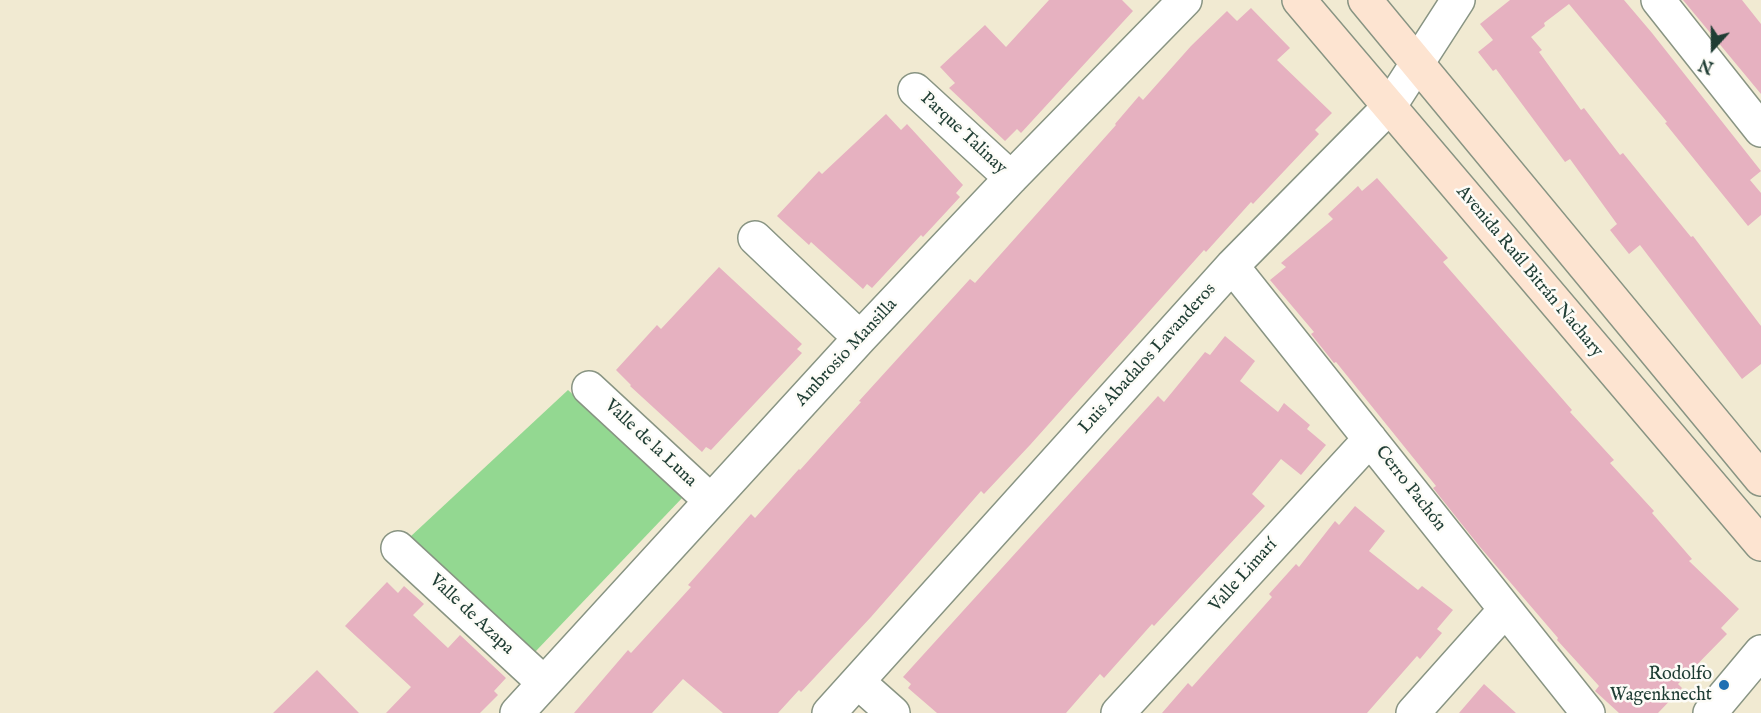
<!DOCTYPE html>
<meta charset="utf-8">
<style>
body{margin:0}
#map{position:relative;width:1761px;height:713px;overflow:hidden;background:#f1ead2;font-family:"IM FELL English",serif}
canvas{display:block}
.north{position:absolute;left:1683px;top:18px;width:60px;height:60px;-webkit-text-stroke:4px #fdfcf7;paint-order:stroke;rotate:201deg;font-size:16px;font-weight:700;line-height:24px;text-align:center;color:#1f3d34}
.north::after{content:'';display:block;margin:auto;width:21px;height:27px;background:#1f3d34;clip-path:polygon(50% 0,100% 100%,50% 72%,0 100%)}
</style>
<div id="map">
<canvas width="1761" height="713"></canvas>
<div class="north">N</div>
</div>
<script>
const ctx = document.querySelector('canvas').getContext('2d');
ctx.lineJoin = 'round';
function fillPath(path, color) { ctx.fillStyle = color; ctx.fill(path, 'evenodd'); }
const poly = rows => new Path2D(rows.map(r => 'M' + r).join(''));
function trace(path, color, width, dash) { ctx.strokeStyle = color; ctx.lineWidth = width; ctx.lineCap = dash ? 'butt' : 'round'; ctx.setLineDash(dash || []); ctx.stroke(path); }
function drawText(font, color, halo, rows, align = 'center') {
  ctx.font = font + ' "IM FELL English",serif'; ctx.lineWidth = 5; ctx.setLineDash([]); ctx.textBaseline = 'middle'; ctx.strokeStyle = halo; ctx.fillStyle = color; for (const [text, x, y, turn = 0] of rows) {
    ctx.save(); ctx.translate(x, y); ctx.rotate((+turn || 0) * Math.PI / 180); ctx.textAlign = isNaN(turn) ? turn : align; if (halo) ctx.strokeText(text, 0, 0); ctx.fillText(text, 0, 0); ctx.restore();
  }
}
fillPath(poly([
 [568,390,684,496,535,652,410,537]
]), '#93d891');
fillPath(poly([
 [1049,0,1122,0,1133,11,1021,133,1017,129,1005,141,949,88,955,83,940,67,985,25,1006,47],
 [1510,0,1624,0,1652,33,1761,171,1750,180,1761,193,1761,215,1748,226,1665,123,1667,122,1569,4,1544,23,1545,26,1531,37,1542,50,1539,52,1581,110,1584,108,1620,155,1623,153,1691,237,1693,236,1761,326,1761,364,1742,379,1640,245,1629,254,1610,230,1617,224,1570,159,1565,162,1496,69,1493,71,1478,52,1493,40,1480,24],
 [1683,0,1742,0,1761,24,1761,94],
 [1251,8,1290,48,1277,60,1332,113,1315,130,1319,134,1253,204,1251,202,1206,252,1204,250,1030,445,984,494,981,491,871,617,801,692,799,690,778,713,723,713,683,679,652,713,574,713,628,650,631,653,691,587,688,585,751,514,755,518,799,469,800,470,861,402,859,401,970,279,975,283,1116,125,1115,124,1139,96,1143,100,1191,46,1227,11,1237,21],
 [886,114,901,130,907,124,963,185,956,193,960,197,923,237,921,235,872,288,867,284,863,289,811,242,809,245,777,216,819,171,822,174],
 [1377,178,1448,258,1443,262,1572,410,1570,412,1614,460,1610,463,1654,511,1652,513,1692,559,1689,561,1739,609,1721,628,1727,634,1678,684,1682,688,1658,713,1619,713,1595,691,1599,686,1557,640,1558,638,1480,547,1433,488,1436,486,1336,362,1334,363,1311,334,1314,332,1270,280,1286,267,1281,263,1333,219,1328,214,1358,186,1362,191],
 [719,267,802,344,797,349,802,353,711,450,706,447,702,452,630,386,631,385,616,370,657,325,661,329],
 [1225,336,1255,361,1240,381,1278,412,1284,403,1310,425,1307,429,1326,445,1301,475,1281,459,1252,494,1265,506,1154,626,1152,624,1104,678,1100,674,1066,713,937,713,908,688,911,684,903,677,1158,396,1164,402,1205,352,1210,355],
 [1355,506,1385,531,1369,551,1418,590,1422,586,1453,610,1437,629,1442,633,1420,659,1417,656,1367,713,1162,713,1188,683,1192,687,1272,597,1269,594,1296,564,1299,567,1335,521,1339,525],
 [387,582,398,593,404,586,424,604,413,615,448,648,460,635,506,678,494,691,498,695,480,713,386,713,411,687,345,626],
 [317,670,359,713,273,713],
 [1484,684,1516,713,1459,713]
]), '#e6b1c0');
const street = poly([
 [1658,0,1761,130],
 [915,90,1011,178],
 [755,238,860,338],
 [1232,266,1588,713],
 [589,388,711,501],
 [398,548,544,683],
 [858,682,893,713],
 [517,713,860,338,1011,178,1185,0],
 [829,713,1232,266,1389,107,1458,0],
 [1118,713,1370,439],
 [1413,713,1505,610],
 [1710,713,1761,652]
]);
const secondary = poly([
 [1299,0,1761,544],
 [1365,0,1761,479]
]);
trace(street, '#889483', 36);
trace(secondary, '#889483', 36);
trace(street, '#fff', 33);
trace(secondary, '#fde4d1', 33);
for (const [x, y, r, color] of [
 [1724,685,6,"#1f6fb2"]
]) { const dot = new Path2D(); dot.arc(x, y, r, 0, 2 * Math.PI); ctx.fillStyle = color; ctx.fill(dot); trace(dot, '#fdfcf7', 2); }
drawText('18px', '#1f3d34', '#fdfcf7', [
 ["Parque Talinay",963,134,43],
 ["Avenida Raúl Bitrán Nachary",1529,272,50],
 ["Ambrosio Mansilla",847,353,-47],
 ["Luis Abadalos Lavanderos",1148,359,-48],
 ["Valle de la Luna",650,444,43],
 ["Cerro Pachón",1410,489,52],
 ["Valle Limarí",1244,576,-48],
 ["Valle de Azapa",471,615,43]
]);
drawText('18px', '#1f3d34', '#fdfcf7', [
 ["Rodolfo",1712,675],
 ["Wagenknecht",1712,696]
], 'right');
</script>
